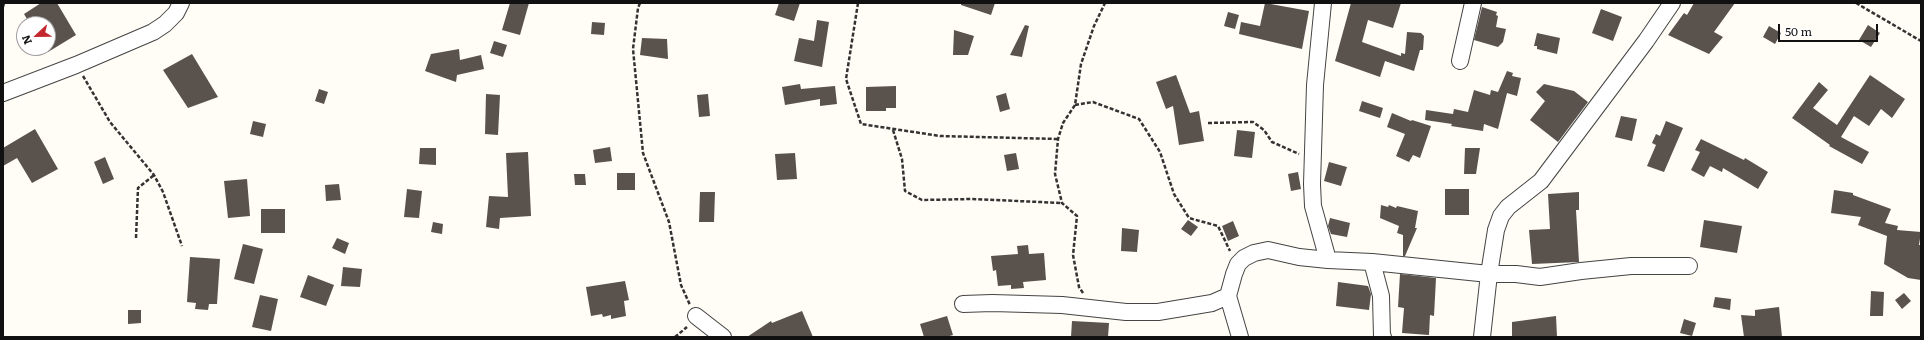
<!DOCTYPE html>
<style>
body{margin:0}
#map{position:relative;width:1924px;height:340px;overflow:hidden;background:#fffdf5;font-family:Literata,serif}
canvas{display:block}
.frame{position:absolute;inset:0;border:4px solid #111;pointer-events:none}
.north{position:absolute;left:16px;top:16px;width:40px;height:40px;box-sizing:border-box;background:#fff;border:1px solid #a0a0a0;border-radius:50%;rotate:248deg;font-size:11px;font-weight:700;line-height:16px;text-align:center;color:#111}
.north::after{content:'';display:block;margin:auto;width:14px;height:18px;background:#c4262e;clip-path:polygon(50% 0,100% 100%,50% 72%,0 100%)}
.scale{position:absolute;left:1778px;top:24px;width:100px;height:18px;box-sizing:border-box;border:2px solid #111;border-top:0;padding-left:5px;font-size:12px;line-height:14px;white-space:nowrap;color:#111;-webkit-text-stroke:3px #fff;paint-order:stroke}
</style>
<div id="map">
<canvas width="1924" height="340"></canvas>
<div class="frame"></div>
<div class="north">N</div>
<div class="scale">50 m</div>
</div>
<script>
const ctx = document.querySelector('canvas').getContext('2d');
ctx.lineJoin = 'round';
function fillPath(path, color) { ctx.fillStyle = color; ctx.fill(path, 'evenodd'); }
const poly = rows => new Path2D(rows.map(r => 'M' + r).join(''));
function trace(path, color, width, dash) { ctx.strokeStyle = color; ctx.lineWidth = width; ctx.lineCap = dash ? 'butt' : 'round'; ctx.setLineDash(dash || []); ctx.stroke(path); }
fillPath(poly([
 [41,3,57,3,76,35,48,52,48,24,30,24,24,14],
 [510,3,529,3,520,35,502,30],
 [779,3,800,3,794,21,775,15],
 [961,3,995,3,991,15,961,5],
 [1265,3,1309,11,1302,49,1239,34,1241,22,1260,26],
 [1351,3,1401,3,1393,28,1368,20,1362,42,1401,56,1401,53,1405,54,1407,32,1421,33,1424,36,1423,50,1420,50,1414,71,1385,61,1380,77,1335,61],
 [1694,3,1735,3,1714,32,1723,37,1709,54,1668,35,1684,13,1687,15],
 [1482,7,1497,12,1496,15,1498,16,1496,27,1506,29,1503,42,1498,47,1474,40],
 [1601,9,1622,17,1613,41,1592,33],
 [1228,12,1239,15,1235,29,1224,26],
 [817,20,829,22,822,67,794,61,799,38,814,41],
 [592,22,605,23,604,35,591,34],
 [1025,25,1029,26,1022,57,1010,55],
 [1868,25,1880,33,1871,47,1859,40],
 [1769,26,1781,33,1775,44,1763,37],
 [954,30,974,36,968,55,953,55],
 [1537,33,1560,38,1557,54,1537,49,1537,46,1534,46],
 [642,38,667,39,668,59,640,55],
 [494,41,507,45,503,57,490,53],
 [459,49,460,60,481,55,484,69,457,75,456,82,425,71,431,54],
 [192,54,218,97,188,108,163,70],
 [1507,71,1513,73,1512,76,1521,78,1517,96,1507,93,1498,129,1484,124,1483,131,1451,126,1452,124,1425,120,1426,110,1453,114,1454,109,1468,112,1474,90,1490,95,1491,90,1498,92],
 [1176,75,1190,113,1199,111,1204,141,1179,145,1173,106,1166,109,1156,82],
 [1870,75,1905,99,1892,118,1881,109,1869,126,1854,116,1841,137,1869,152,1862,164,1829,146,1830,145,1792,118,1819,82,1828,90,1813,108,1837,125],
 [800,84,801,89,835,86,837,104,820,106,820,99,785,105,782,87],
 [1544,84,1574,91,1588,102,1558,142,1530,120,1545,101,1536,92],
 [896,86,896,108,886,108,886,111,866,111,866,87],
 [319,89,328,92,324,104,315,101],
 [1006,93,1010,109,1000,112,996,96],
 [486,94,500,95,498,135,485,134],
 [708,94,710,116,699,117,697,95],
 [1362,101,1383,108,1380,118,1359,111],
 [1392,113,1411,121,1412,120,1431,126,1420,158,1413,155,1409,162,1396,156,1405,134,1387,127],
 [1621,116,1637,119,1632,141,1615,137],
 [253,121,266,124,263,137,250,134],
 [1666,121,1683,128,1664,172,1647,166,1656,145,1652,143,1656,134,1660,136],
 [35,129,58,169,32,183,17,158,3,166,3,148],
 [1237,130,1255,132,1252,158,1234,156],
 [1701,139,1744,160,1745,158,1768,172,1758,189,1723,168,1722,172,1710,166,1704,177,1691,170,1700,152,1695,150],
 [610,147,612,161,595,163,593,150],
 [420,148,436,148,436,165,419,164],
 [1465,148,1480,148,1476,174,1464,174],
 [528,152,531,216,500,218,499,229,486,227,489,196,508,197,506,153],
 [795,153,797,179,777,180,775,154],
 [1016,153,1019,169,1007,171,1004,155],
 [105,157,114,179,103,184,94,162],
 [1329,162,1347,167,1341,186,1324,181],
 [1298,172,1301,189,1291,191,1288,174],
 [617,173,635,173,635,190,617,190],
 [574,174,585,174,586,185,575,185],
 [247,179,250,216,228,218,224,181],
 [339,184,341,200,326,201,325,185],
 [407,189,422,191,419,218,404,217],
 [1445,189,1469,189,1469,215,1445,215],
 [1834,190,1853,193,1853,195,1891,209,1885,223,1898,226,1897,230,1921,232,1919,245,1921,245,1921,280,1908,278,1884,264,1887,236,1858,225,1861,217,1831,213],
 [700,192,715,192,714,222,699,222],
 [1579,192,1579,210,1576,210,1579,262,1532,264,1529,230,1550,229,1548,194],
 [1381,205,1388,207,1389,205,1396,208,1397,206,1418,211,1415,228,1417,228,1405,256,1403,256,1403,235,1397,233,1399,226,1380,218],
 [261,209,285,209,285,233,261,233],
 [1330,218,1350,223,1347,237,1331,234,1328,226],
 [1188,220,1198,227,1191,236,1181,229],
 [1704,220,1742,226,1737,253,1700,247],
 [1233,221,1239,236,1228,241,1222,226],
 [433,222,443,224,442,234,431,232],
 [1122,228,1139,230,1137,252,1121,251],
 [337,238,349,243,345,254,332,248],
 [243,244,263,249,254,284,234,279],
 [1028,245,1029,254,1044,253,1046,280,1023,282,1024,288,1011,289,1011,285,998,286,996,270,993,271,991,256,1018,254,1017,246],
 [190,257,220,259,217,304,209,304,208,310,195,309,196,303,187,302],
 [343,267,362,269,360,287,341,286],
 [1400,274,1436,278,1434,316,1430,315,1429,335,1402,333,1404,308,1398,307],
 [308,275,334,285,326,306,300,297],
 [625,281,629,300,624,301,626,316,611,319,611,315,603,317,602,314,591,316,586,287],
 [1338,282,1368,286,1371,294,1369,310,1336,306],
 [1871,291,1884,292,1883,316,1870,316],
 [1904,293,1911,301,1902,309,1895,300],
 [260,295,278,299,271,331,252,327],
 [1715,297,1731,299,1730,310,1713,307],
 [1779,307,1782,337,1744,337,1741,315,1755,316,1755,310],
 [128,310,141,310,141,323,128,324],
 [802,311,813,337,747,337,771,321,772,323],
 [947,316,953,335,946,337,924,337,920,324],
 [1556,316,1557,337,1512,337,1512,322],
 [1684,319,1696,323,1692,336,1680,333],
 [1072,321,1109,323,1108,337,1071,337]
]), '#5a524d');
const minor = poly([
 [1323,3,1315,85,1312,184,1313,206,1328,260],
 [1460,61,1473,3],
 [3,93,76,65,153,32,165,24,176,13,181,3],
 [1372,262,1381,296,1382,337,1383,337],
 [963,304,992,303,1062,305,1126,312,1158,312,1212,303,1228,296],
 [696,316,723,337],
 [1240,337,1228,296,1234,274,1238,264,1244,258,1254,253,1268,250,1299,257,1328,260,1372,262,1489,274,1516,274,1540,277,1581,271,1631,266,1689,266],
 [1482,337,1489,274,1496,230,1501,216,1508,207,1541,181,1646,41,1672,3]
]);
trace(minor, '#444', 18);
trace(poly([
 [640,3,638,8,633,49,643,153,669,222,681,285,690,305],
 [858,3,846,79,861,124,940,136,1058,139],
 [1856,3,1921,41],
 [3,7,4,3],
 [83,76,110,122,154,175,163,192,182,246],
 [1075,105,1093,102,1139,119,1160,152,1174,194,1189,218,1218,226,1230,251],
 [1208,123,1253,122,1264,130,1272,142,1299,154],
 [893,130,902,159,905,191,922,200,972,199,1062,203],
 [136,238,138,188,154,175],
 [1083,293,1079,287,1073,255,1077,216,1062,203,1055,174,1058,139,1063,123,1075,105,1081,64,1094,26,1105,3],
 [675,337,687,327]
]), '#333', 2.5, [4, 2]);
trace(minor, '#fff', 16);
</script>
